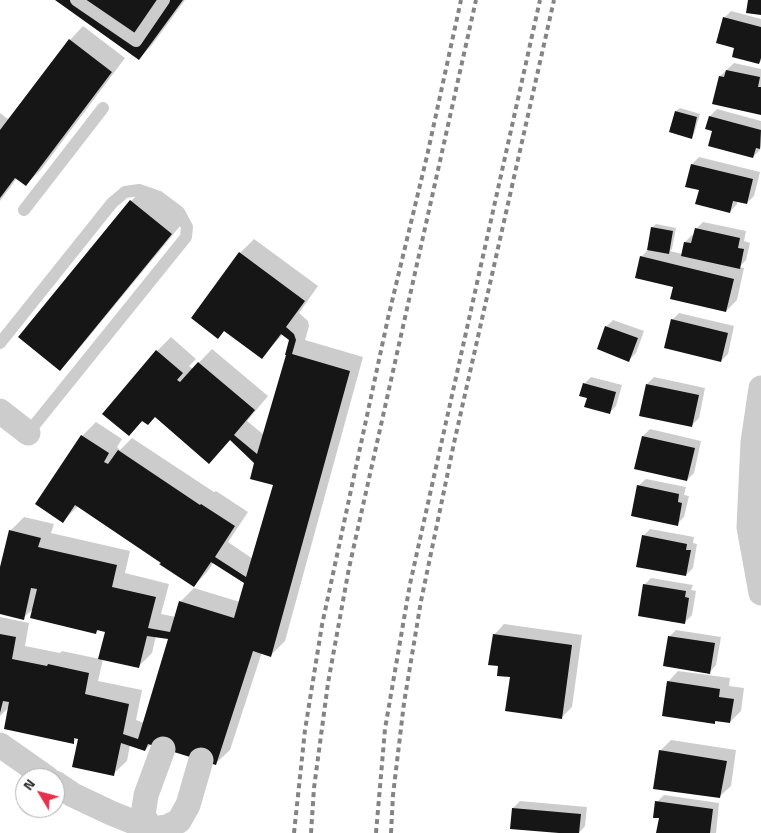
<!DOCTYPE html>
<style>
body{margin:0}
#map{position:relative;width:761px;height:833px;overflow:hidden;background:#fff;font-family:"Titillium Web",sans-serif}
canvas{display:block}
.north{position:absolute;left:15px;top:768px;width:50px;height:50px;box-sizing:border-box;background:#fff;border:1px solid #acacac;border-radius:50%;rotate:307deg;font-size:14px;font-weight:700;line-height:20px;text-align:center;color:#2f2f2f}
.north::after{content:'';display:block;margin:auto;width:18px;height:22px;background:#e8304a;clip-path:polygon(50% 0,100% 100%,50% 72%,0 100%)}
</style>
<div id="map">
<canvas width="761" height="833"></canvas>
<div class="north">N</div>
</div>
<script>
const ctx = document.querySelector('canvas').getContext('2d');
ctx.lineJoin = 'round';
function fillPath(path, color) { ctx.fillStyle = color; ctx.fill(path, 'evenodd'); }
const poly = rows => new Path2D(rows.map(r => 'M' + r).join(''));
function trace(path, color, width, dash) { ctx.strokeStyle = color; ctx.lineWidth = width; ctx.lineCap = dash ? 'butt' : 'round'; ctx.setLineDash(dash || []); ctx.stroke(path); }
fillPath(poly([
 [58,0,185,0,152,45,139,58],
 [731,11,761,19,761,61,759,63,724,18],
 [83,26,125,58,40,171,26,184,17,178,0,201,0,113,9,120,70,40],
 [734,63,761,69,761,113,720,76],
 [680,108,700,114,694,134,691,137,676,111],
 [717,109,761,121,761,146,760,150,753,157,713,131,710,116],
 [699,157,760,172,754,196,747,203,737,201,737,204,730,212,700,190,692,164],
 [145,187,185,220,73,356,60,370,20,337,131,201],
 [703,222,746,231,744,241,750,243,746,260,739,267,744,268,737,300,726,311,675,286,641,257,649,249,652,228,656,224,676,228,672,249,670,251,682,254,685,242,692,235,694,236,696,229],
 [254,239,318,286,299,313,308,321,309,326,305,340,363,357,285,641,271,655,262,652,230,750,216,763,151,744,145,750,130,745,127,761,113,774,80,736,73,742,10,706,0,716,0,617,29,623,25,646,60,653,62,651,100,659,106,631,99,629,96,632,33,609,23,618,0,613,0,573,10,531,24,517,54,524,51,533,130,551,125,573,169,584,161,614,176,617,180,602,194,588,240,602,245,583,214,562,207,572,194,586,163,562,78,506,63,521,82,436,96,422,122,439,117,447,120,450,132,438,214,492,216,491,248,512,228,542,253,559,275,484,256,462,231,439,209,462,155,416,143,420,129,435,157,351,171,337,196,359,189,366,193,369,212,349,268,396,247,421,264,435,288,354,290,340,283,334,262,357,225,330,218,337,240,253],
 [156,636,169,638,144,723,136,720,142,690,98,681,103,659,138,667,152,653],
 [679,313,734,326,728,354,721,361,672,320],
 [613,320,644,331,636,353,629,360,606,327],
 [591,377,622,385,616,406,609,413,588,397,584,384],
 [654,377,705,388,699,418,692,425,647,384],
 [650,429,701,441,694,473,687,480,643,436],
 [646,479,686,487,684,495,689,496,684,517,677,524,638,486],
 [650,529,694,537,693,543,697,544,693,568,686,575,643,536],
 [651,578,693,585,691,590,696,591,692,615,685,622,644,585],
 [504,624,582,635,572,707,561,718,500,665,494,635],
 [676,630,721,637,716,665,709,673,669,637],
 [678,671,730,678,729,686,744,688,741,711,730,722,717,720,714,723,668,682],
 [671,740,736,750,731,786,720,796,661,750],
 [664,795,719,803,716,833,657,833,660,817,657,802],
 [520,801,587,807,585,826,579,833,573,833,513,808]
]), '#0003');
fillPath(poly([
 [55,0,183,0,139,60],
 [748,0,761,0,761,15,746,13],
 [723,17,761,27,761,58,759,64,732,57,734,48,716,43],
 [69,39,112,72,26,186,15,178,0,198,0,130],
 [726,70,760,77,758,87,761,87,761,115,712,104,719,76,724,77],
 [675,111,697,117,692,139,669,132],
 [709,116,761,130,760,149,756,148,753,158,708,146,712,131,705,129],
 [691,164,753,179,747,204,733,201,730,213,695,204,699,190,685,187],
 [130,200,172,234,60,371,18,337],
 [651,227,673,231,669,254,647,250],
 [695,228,740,238,738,248,744,249,740,269,681,256,684,242,691,243],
 [239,252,305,301,286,327,294,334,296,340,292,354,350,371,271,657,253,651,216,765,148,744,145,751,121,743,114,776,72,767,78,739,74,738,74,744,4,729,9,702,3,701,0,713,0,634,16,637,12,659,47,666,48,664,89,673,85,694,129,704,123,734,138,739,168,639,147,636,139,668,98,659,105,632,97,630,96,634,30,618,37,589,31,588,24,620,0,614,0,567,9,530,41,538,38,547,117,565,112,587,156,597,148,628,170,632,179,601,234,618,244,583,211,562,194,587,159,564,161,563,75,505,63,523,35,504,81,435,109,453,104,462,108,464,118,450,200,505,201,504,235,526,215,557,246,577,273,485,250,479,254,463,230,440,209,464,155,417,148,425,142,421,129,436,102,414,156,350,183,373,177,380,180,382,198,362,255,410,234,435,257,454,286,355,285,355,289,340,281,334,262,359,224,331,218,339,191,318],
 [640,256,734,279,726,312,670,299,673,287,635,278],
 [671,319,728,333,721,362,664,348],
 [605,326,638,338,629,362,597,349],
 [583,383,616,392,610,414,584,407,587,398,579,396],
 [646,384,699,395,692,427,639,416],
 [642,436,695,448,687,481,634,469],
 [637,485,679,494,678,502,682,503,678,526,631,516],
 [642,535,687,544,686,550,691,550,686,576,636,567],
 [643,584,686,591,685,597,689,598,685,624,638,616],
 [493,634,572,645,562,719,505,711,510,677,497,676,498,666,488,665],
 [668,636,715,643,710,674,663,666],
 [667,681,720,689,719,697,734,699,730,723,715,721,715,724,662,716],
 [659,750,727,761,720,798,653,789],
 [655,801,713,809,710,833,656,833,659,818,653,818],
 [512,808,581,814,579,833,559,833,510,829]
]), '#161616');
trace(poly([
 [76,0,136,41,164,0],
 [24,210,103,108],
 [0,343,112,203,125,192,139,190,159,197,179,212,187,227,186,237,28,433]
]), '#ccc', 12);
trace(poly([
 [761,388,753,442,749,527,761,593],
 [0,411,28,433],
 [0,745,47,778],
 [55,783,73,795,111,813,151,829,167,827,179,821,188,805,201,760],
 [151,829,143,815,146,795,163,749]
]), '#ccc', 25);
trace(poly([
 [294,833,305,730,322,625,388,318,427,156,461,0],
 [311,833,314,788,328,683,349,568,476,0],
 [376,833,385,729,410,584,540,0],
 [391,833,393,795,404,703,421,601,454,443,554,0]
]), '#848484', 4, [5, 4]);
</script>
